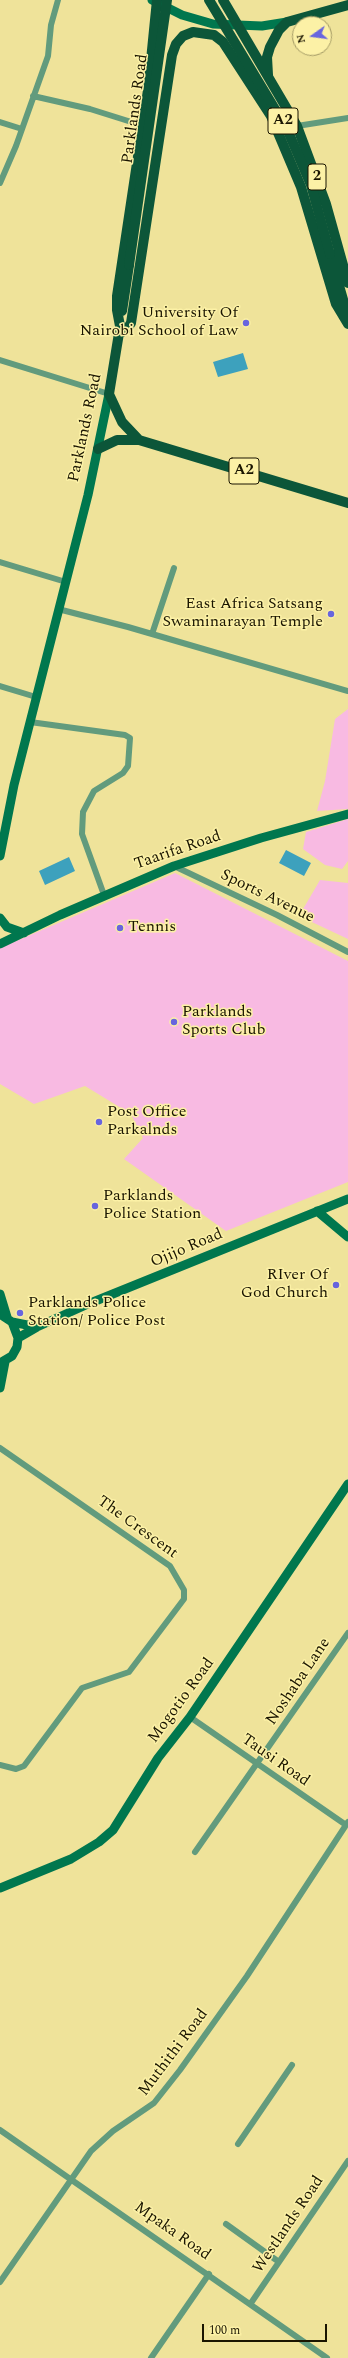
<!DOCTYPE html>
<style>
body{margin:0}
#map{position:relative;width:348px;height:2358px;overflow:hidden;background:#efe39a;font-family:Spectral,serif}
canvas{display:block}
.north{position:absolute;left:292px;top:16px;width:40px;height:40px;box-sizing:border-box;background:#fcf1a6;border:1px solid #a29964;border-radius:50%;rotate:256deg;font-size:11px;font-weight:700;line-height:16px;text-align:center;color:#1a1500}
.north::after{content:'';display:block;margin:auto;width:14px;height:18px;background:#6865de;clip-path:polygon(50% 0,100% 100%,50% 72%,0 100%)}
.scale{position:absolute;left:202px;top:2324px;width:125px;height:18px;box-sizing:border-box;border:2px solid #1a1500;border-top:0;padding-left:5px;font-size:12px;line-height:14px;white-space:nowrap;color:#1a1500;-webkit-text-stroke:3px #fcf1a6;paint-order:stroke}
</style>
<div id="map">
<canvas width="348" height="2358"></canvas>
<div class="north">N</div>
<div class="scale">100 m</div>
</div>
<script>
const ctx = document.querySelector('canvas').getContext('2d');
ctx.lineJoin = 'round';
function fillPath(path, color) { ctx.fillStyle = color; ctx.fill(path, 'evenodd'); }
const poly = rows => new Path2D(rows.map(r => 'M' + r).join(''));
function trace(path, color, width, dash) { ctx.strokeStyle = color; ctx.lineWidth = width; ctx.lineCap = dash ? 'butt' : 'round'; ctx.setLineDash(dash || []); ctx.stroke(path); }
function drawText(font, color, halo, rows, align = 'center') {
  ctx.font = font + ' Spectral,serif'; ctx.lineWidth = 3; ctx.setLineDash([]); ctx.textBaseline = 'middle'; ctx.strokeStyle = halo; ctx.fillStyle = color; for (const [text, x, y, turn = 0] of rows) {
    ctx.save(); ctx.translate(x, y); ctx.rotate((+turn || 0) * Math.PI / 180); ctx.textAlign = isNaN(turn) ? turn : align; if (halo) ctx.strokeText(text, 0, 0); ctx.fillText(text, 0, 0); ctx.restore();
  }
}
fillPath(poly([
 [348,709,348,809,317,811,325,781,335,719],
 [348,819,348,861,342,869,325,865,303,849,306,832],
 [175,873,348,961,348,1182,226,1231,124,1159,143,1138,131,1114,85,1086,34,1104,0,1084,0,948],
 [320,880,348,883,348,939,299,916]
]), '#f8bae2');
fillPath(poly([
 [243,353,248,369,218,377,213,362],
 [286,850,311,863,304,876,279,863],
 [69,857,75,871,45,885,39,871]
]), '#3da1bd');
trace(poly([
 [33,96,90,109,141,125],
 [0,122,22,129],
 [297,126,348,118],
 [0,183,16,146,48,56,51,25,58,0],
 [0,360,109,394],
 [0,562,66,582],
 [58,609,128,627,348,691],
 [152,634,174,568],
 [0,686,36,697],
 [30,722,125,735,130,738,128,766,123,773,94,791,83,812,82,834,104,895],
 [174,866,277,915,348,952],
 [0,1448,170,1566,184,1590,184,1599,129,1672,82,1688,24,1766,16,1769,0,1765],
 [190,1717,346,1825],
 [195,1852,348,1633],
 [0,2130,327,2358],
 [238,2144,292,2065],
 [226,2224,279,2262],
 [0,2282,91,2151,113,2131,154,2103,180,2070,247,1976,348,1822],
 [251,2303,348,2161],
 [151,2358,209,2274]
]), '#629b7d', 6);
trace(poly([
 [152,0,182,15,213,24,262,26,287,22],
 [0,856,14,785,88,495,109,394],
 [0,918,7,927,24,933],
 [0,944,60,915,174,866,261,838,348,814],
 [317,1211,348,1237],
 [0,1294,7,1317],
 [0,1314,12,1322,18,1338,17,1347,12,1356,0,1363],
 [12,1322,37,1327],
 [18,1338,37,1327,88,1304,348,1199],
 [0,1388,5,1362],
 [0,1888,71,1859,99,1842,113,1830,158,1758,190,1717,348,1484]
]), '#00774e', 9);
trace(poly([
 [223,0,297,126,326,204,348,283],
 [268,75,267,57,270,47,279,30,287,22,348,5],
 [330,254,348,317],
 [122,311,129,265],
 [120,326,117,310,117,296,148,90,157,0],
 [120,327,109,394,122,422,139,440],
 [119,334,127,329,131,323,172,55,176,44,183,36,193,32,214,35,223,42,271,116,301,187,336,304,348,324],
 [98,449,117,440,139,440,348,503]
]), '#0c5639', 10);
trace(poly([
 [209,0,287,129,311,185,330,254],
 [129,265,167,0]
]), '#0c5639', 10);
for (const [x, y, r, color] of [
 [246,323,4,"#6865de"],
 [331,614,4,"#6865de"],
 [120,928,4,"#6865de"],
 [174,1022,4,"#6865de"],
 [99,1122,4,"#6865de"],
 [95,1206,4,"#6865de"],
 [336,1285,4,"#6865de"],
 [20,1313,4,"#6865de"]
]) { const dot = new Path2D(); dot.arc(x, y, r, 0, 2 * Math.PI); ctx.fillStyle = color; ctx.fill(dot); trace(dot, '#fcf1a6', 1.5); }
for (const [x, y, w] of [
 [283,121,30],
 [317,177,18],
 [244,471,30]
]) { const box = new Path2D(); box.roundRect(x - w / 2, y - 13, w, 26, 3); ctx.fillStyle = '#fcf1a6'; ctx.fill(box); trace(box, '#1a1500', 1); }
drawText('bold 15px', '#1a1500', null, [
 ["A2",283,121],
 ["2",317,177],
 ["A2",244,471]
]);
drawText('16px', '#1a1500', '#fcf1a6', [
 ["Parklands Road",136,109,-82],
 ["Parklands Road",86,428,-78],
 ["Taarifa Road",178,851,-19],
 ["Sports Avenue",267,897,26],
 ["Ojijo Road",187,1249,-23],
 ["The Crescent",137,1528,36],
 ["Noshaba Lane",299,1682,-56],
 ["Mogotio Road",182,1701,-54],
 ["Tausi Road",275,1761,35],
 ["Muthithi Road",174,2053,-53],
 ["Westlands Road",289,2225,-56],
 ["Mpaka Road",172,2232,35]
]);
drawText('16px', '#1a1500', '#fcf1a6', [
 ["University Of",238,314,"right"],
 ["Nairobi School of Law",238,332,"right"],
 ["East Africa Satsang",323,605,"right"],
 ["Swaminarayan Temple",323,623,"right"],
 ["Tennis",128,928],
 ["Parklands",182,1013],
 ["Sports Club",182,1031],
 ["Post Office",107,1113],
 ["Parkalnds",107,1131],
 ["Parklands",103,1197],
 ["Police Station",103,1215],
 ["RIver Of",328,1276,"right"],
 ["God Church",328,1294,"right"],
 ["Parklands Police",28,1304],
 ["Station/ Police Post",28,1322]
], 'left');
</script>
